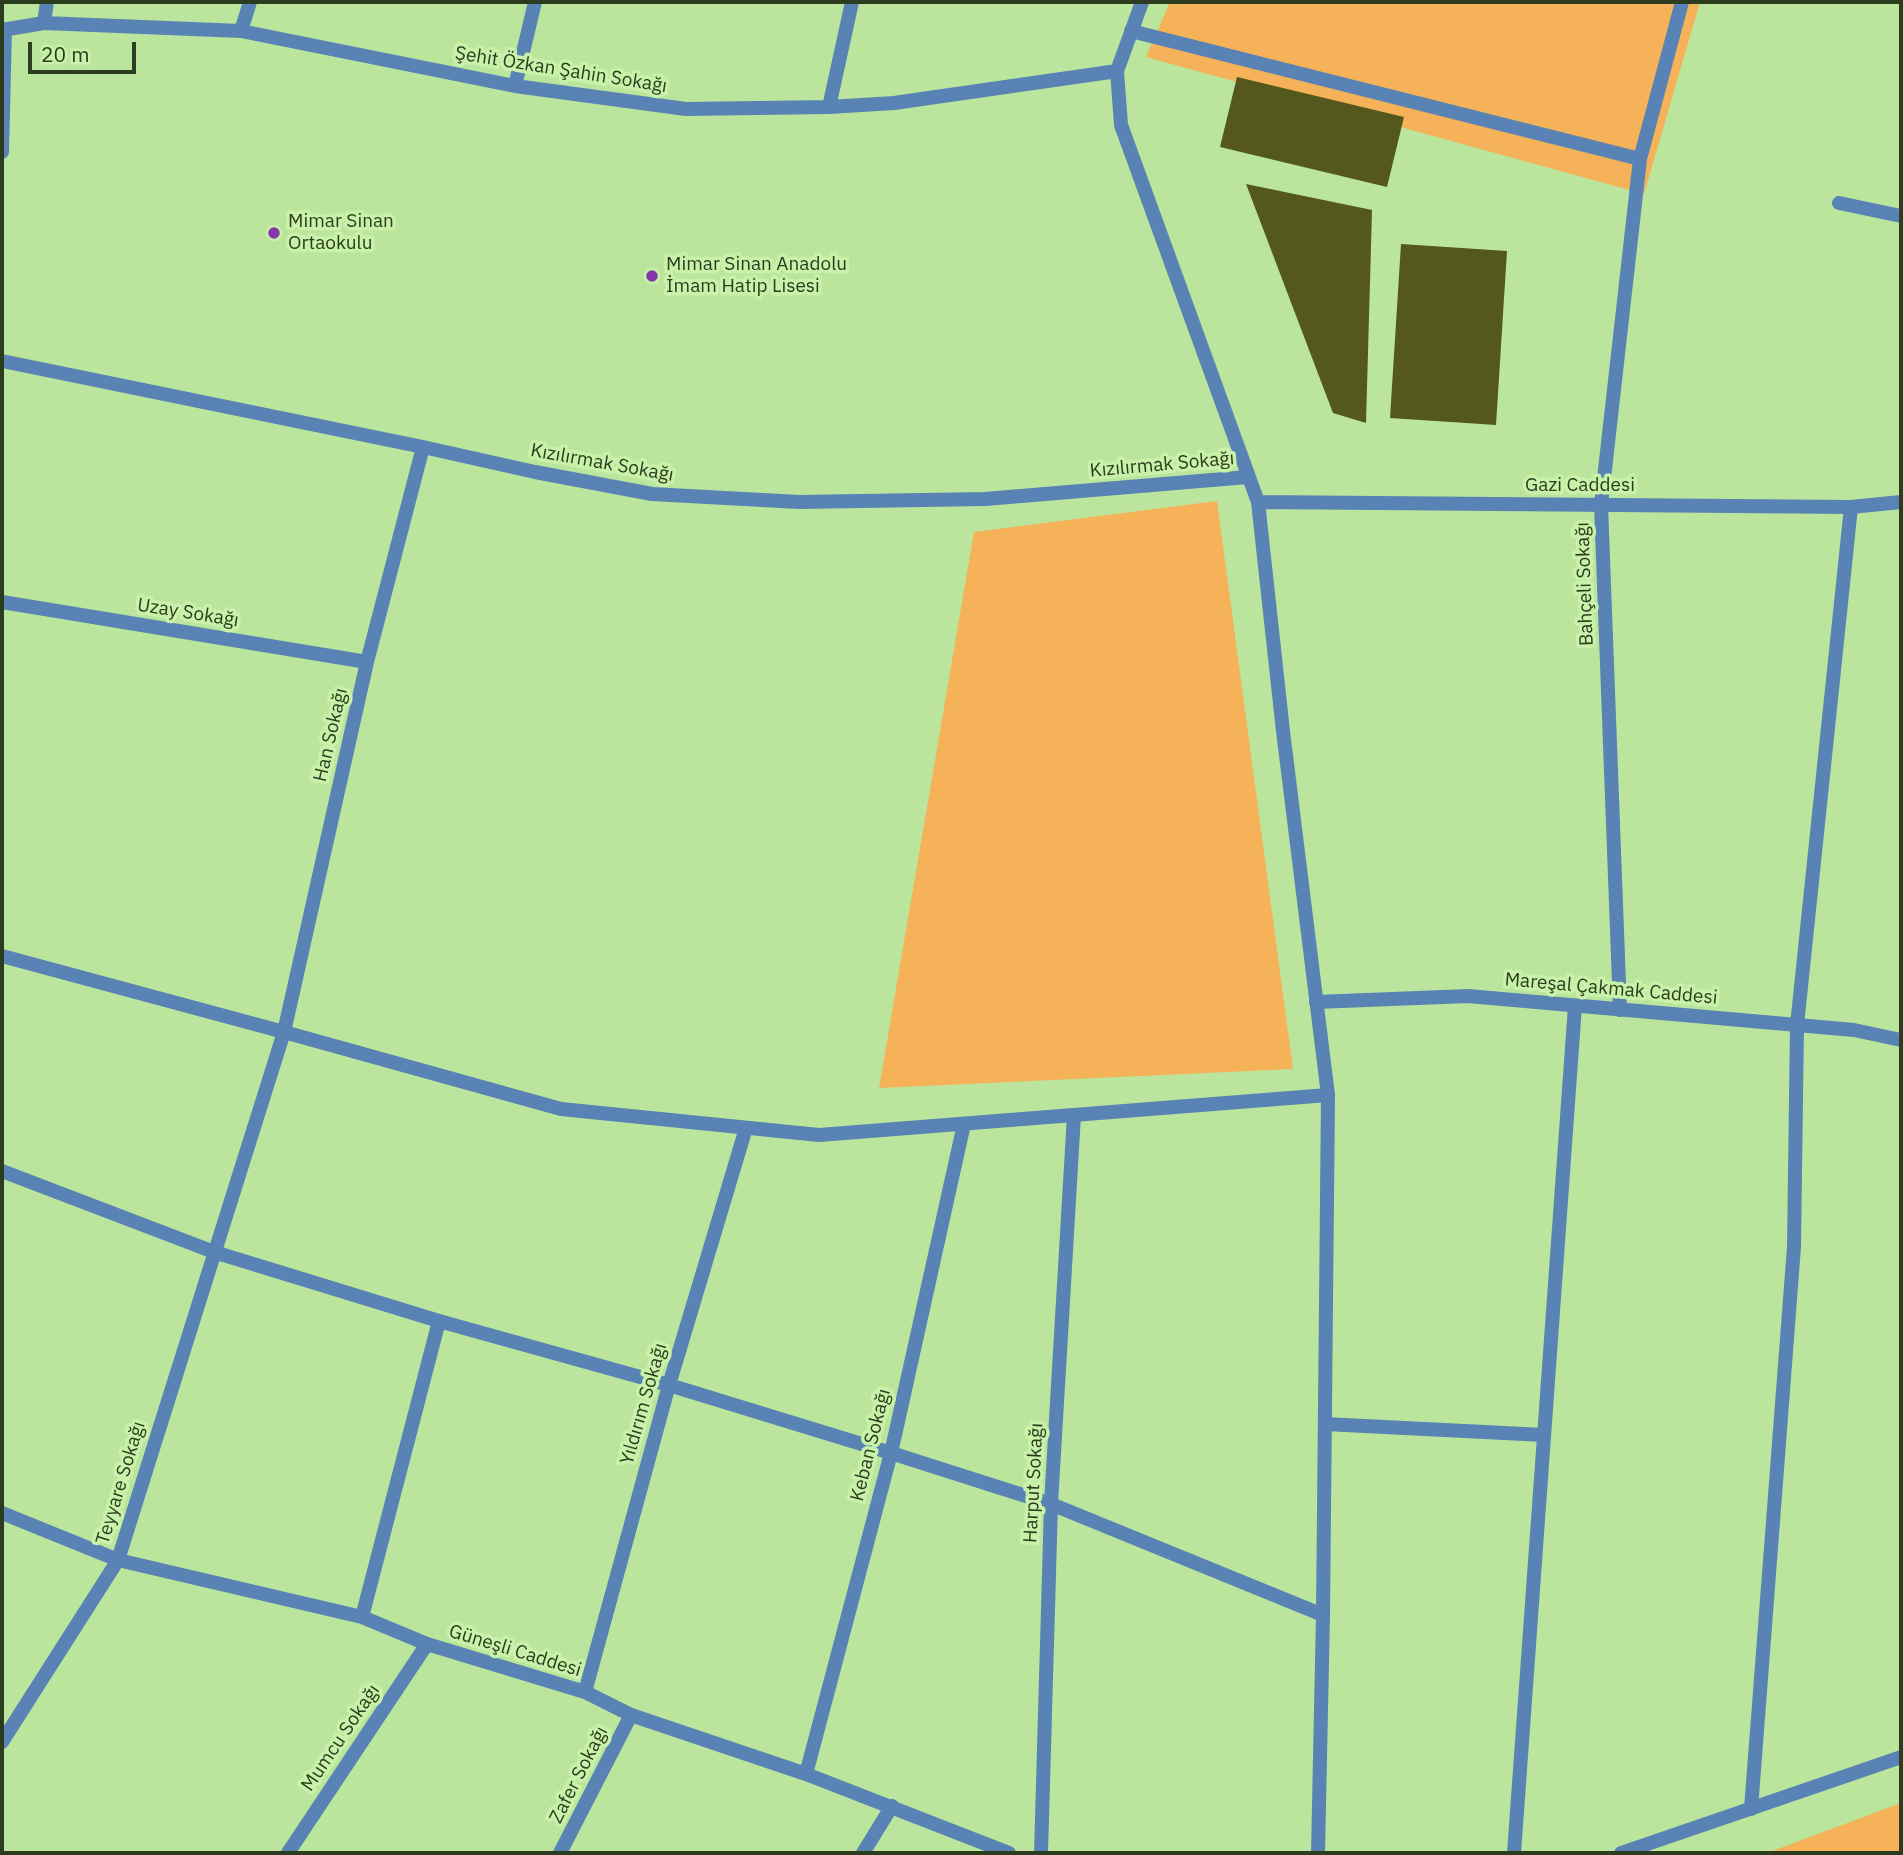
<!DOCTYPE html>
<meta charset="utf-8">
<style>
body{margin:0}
#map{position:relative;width:1903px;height:1855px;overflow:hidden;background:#bbe59c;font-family:"IBM Plex Sans",sans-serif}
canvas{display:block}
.frame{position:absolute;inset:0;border:4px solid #2c3c1f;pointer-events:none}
.scale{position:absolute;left:28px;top:42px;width:108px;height:32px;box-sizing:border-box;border:4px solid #2c3c1f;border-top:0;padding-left:9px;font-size:21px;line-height:24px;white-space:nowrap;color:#2c3c1f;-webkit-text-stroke:5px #c8f2a9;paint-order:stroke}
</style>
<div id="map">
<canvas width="1903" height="1855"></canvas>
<div class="frame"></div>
<div class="scale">20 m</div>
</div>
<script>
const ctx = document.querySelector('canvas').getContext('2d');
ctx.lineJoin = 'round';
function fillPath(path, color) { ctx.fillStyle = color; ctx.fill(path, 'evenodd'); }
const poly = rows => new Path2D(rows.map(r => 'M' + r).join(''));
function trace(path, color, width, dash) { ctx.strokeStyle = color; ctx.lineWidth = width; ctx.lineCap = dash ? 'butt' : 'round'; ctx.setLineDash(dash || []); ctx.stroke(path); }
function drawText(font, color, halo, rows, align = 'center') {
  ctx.font = font + ' "IBM Plex Sans",sans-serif'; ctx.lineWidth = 7; ctx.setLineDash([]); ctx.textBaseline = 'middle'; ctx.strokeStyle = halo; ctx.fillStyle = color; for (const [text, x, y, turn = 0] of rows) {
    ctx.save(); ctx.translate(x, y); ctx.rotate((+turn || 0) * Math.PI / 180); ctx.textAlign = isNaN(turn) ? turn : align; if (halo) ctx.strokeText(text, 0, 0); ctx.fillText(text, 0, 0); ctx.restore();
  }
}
fillPath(poly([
 [1170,2,1700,2,1644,194,1146,57],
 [1217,501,1293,1069,879,1088,974,532],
 [1901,1803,1901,1853,1767,1853]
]), '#f5b258');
fillPath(poly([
 [1237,77,1404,117,1387,187,1220,147],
 [1246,184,1372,210,1366,423,1333,413],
 [1401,244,1507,251,1496,425,1390,418]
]), '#54581c');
trace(poly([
 [44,23,47,2],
 [2,30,44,23,241,31,515,86,686,109,829,107,894,103,1117,71],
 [241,31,250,2],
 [1131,31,1640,159,1682,2],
 [515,86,535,2],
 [829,107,852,2],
 [2,152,5,29],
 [1839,203,1901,216],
 [2,361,423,447,535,472,652,494,799,502,985,499,1248,477],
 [2,602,367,662],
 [2,956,284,1032,561,1109,819,1135,1328,1095],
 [1316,1002,1468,996,1854,1030,1901,1040],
 [1620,1010,1601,505,1640,159],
 [2,1171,214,1252,439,1321,669,1385,891,1453,1051,1504,1323,1615],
 [1325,1424,1544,1435],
 [2,1513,118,1560,362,1617,427,1644,585,1692,631,1715,806,1774,1009,1853],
 [362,1617,439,1321],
 [585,1692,669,1385,746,1128],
 [2,1742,118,1560,284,1032,367,662,423,447],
 [806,1774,891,1453,964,1124],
 [1751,1809,1794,1247,1797,1025,1851,507],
 [288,1853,427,1644],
 [560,1853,631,1715],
 [863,1853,892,1806],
 [1041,1853,1051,1504,1074,1115],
 [1514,1853,1575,1006]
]), '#5883b4', 14);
trace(poly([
 [1142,2,1117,71,1121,125,1258,502,1283,731,1328,1095,1323,1615,1318,1853],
 [1258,502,1851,507,1901,502],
 [1621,1853,1901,1757]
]), '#5883b4', 14);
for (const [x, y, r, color] of [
 [274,233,7,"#8337a8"],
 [652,276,7,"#8337a8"]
]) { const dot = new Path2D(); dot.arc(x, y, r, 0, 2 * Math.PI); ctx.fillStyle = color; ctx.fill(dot); trace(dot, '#c8f2a9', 2.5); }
drawText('19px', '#2c3c1f', '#c8f2a9', [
 ["Şehit Özkan Şahin Sokağı",561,70,9],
 ["Kızılırmak Sokağı",602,463,10],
 ["Kızılırmak Sokağı",1162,465,-5],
 ["Gazi Caddesi",1580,486],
 ["Bahçeli Sokağı",1585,584,-92],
 ["Uzay Sokağı",188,613,9],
 ["Han Sokağı",331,735,-77],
 ["Mareşal Çakmak Caddesi",1611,989,5],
 ["Yıldırım Sokağı",644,1404,-74],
 ["Keban Sokağı",871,1445,-76],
 ["Teyyare Sokağı",121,1483,-73],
 ["Harput Sokağı",1034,1483,-87],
 ["Güneşli Caddesi",515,1651,17],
 ["Mumcu Sokağı",341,1738,-56],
 ["Zafer Sokağı",579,1775,-63]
]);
drawText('19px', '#2c3c1f', '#c8f2a9', [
 ["Mimar Sinan",288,222],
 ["Ortaokulu",288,244],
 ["Mimar Sinan Anadolu",666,265],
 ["İmam Hatip Lisesi",666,287]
], 'left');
</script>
